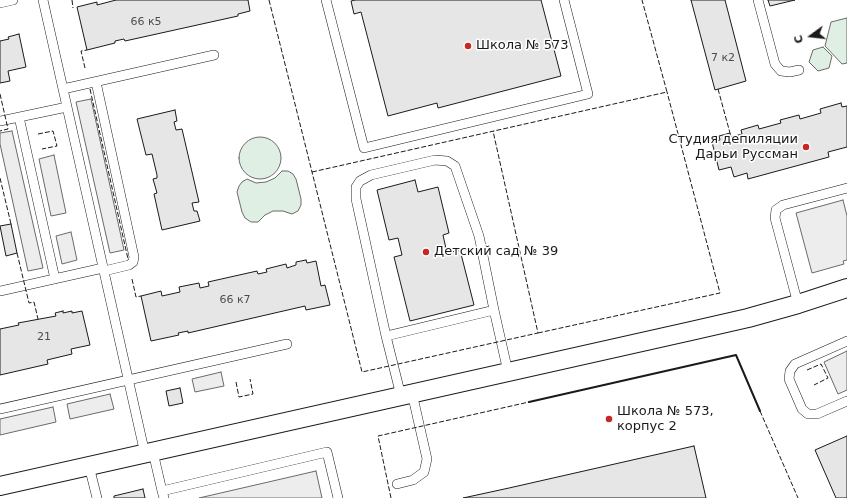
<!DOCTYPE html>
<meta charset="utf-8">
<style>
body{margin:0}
#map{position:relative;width:847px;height:498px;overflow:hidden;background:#fff;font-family:"DejaVu Sans",sans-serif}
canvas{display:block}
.north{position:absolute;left:791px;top:16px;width:40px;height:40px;-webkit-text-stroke:3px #fff;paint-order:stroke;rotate:255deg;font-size:11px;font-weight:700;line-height:16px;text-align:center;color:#1a1a1a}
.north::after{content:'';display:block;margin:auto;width:14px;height:18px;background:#1a1a1a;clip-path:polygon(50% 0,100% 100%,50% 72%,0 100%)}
</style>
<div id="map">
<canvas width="847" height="498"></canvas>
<div class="north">С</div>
</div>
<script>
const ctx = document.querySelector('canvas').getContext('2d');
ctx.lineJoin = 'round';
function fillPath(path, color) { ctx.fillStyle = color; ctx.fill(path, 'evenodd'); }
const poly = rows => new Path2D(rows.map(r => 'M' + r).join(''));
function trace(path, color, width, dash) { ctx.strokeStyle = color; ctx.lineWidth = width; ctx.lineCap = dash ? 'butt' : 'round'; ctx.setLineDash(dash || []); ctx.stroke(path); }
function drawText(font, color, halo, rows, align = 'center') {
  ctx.font = font + ' "DejaVu Sans",sans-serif'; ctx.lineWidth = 3; ctx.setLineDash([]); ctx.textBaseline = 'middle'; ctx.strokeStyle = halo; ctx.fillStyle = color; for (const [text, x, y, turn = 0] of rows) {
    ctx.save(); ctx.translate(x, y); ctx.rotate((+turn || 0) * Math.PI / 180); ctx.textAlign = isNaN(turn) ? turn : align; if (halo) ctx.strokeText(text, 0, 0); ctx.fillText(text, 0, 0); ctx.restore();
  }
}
const green = poly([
 [847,18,847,63,842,64,825,46,831,22,847,18],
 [823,47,832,56,829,68,818,71,809,62,813,50,823,47],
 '239 158a21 21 0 1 1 42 0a21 21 0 1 1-42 0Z',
 [282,171,288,171,293,174,296,179,301,199,301,205,298,211,292,214,283,211,273,211,265,215,258,222,251,222,245,218,242,212,237,192,239,186,242,182,247,179,256,183,266,182,275,178,282,171]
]);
fillPath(green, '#e0efe3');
trace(green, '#6a6a6a', 1);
const parking = poly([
 [91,99,124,250,110,253,76,102,91,99],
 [12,131,43,268,28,271,0,144,0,133,12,131],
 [54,155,66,213,51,216,39,159,54,155],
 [843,200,847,216,847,260,843,261,844,264,812,273,796,213,843,200],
 [71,232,77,260,62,264,56,236,71,232],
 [847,351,847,390,838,394,824,362,847,351],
 [221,372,224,386,195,392,192,379,221,372],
 [110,394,114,409,70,419,67,404,110,394],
 [53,407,56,422,0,435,0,419,53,407],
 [316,471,322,498,199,498,316,471]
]);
fillPath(parking, '#ededed');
trace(parking, '#6a6a6a', 1);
const building = poly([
 [116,0,248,0,250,11,238,14,238,16,125,41,124,39,115,41,115,43,87,50,77,7,97,2,97,5,116,0],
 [355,0,541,0,561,76,438,108,437,103,388,116,361,12,354,14,351,1,355,0],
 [691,0,725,0,746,81,715,90,691,0],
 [768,0,795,0,770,6,768,0],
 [19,34,26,67,8,71,10,81,0,83,0,41,9,39,8,37,19,34],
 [841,103,842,107,847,106,847,147,828,152,829,157,748,179,747,173,734,177,731,167,719,170,712,142,720,140,719,136,730,133,731,137,742,134,741,130,758,125,759,129,781,123,780,120,799,115,800,119,821,113,820,109,841,103],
 [175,110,177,121,174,122,176,130,182,129,199,202,192,203,194,211,197,211,200,221,162,230,154,194,157,193,153,179,157,178,157,175,152,154,146,155,137,119,175,110],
 [415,180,418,192,438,187,449,233,443,235,447,253,460,250,474,305,410,321,394,257,402,255,398,238,389,240,377,190,415,180],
 [11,224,17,253,6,256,0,226,11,224],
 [306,260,307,263,316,261,321,286,325,285,330,305,306,310,305,306,188,333,188,331,178,333,179,335,151,341,141,296,161,291,162,296,180,292,179,287,199,283,200,288,209,286,208,282,257,271,258,274,267,272,266,269,286,264,287,268,296,265,296,262,306,260],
 [63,311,63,313,72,311,72,313,82,311,90,345,71,349,72,354,47,360,48,364,0,375,0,329,19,325,18,323,56,316,55,313,63,311],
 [180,388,183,403,169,406,166,391,180,388],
 [847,436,847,498,836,498,815,450,847,436],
 [694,446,706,498,463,498,509,488,694,446],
 [143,489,145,498,114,498,114,496,143,489]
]);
fillPath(building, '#e6e6e6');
trace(building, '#1a1a1a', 1);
const service = poly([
 [43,0,145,454],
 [326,0,364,148,588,94,564,0],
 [758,0,775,64,781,71,790,72,799,70],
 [0,3,13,0],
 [96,82,134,257,133,262,129,265,104,271],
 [63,89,214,55],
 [19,117,55,279],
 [0,121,67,107],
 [0,291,103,268],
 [798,304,775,218,776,210,783,205,847,188],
 [494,310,508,372],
 [386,336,494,310,479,236,455,166,447,161,435,160,371,175,360,181,356,187,356,199,386,336,401,396],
 [847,341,795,364,790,371,789,379,802,409,808,414,817,414,847,401],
 [0,409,287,344],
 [153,452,162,491],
 [89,466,97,498],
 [397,484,413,480,424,472,427,459,412,393],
 [164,498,162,491,327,452,338,498]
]);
const minor = poly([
 [0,486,691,331,748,318,798,304,847,288]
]);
trace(service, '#1a1a1a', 10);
trace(minor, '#1a1a1a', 20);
trace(service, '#fff', 9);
trace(minor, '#fff', 18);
trace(poly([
 [72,0,73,8],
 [269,0,362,372,538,333,493,131],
 [85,68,81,51,87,50],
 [90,89,128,259],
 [718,89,730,133],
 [0,94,8,129,0,131],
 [38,134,53,131,57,146,42,149],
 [312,172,667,92,642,0],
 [0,178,11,224],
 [17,253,29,303,34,302,38,319],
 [132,279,136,297,141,296],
 [538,333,720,293,667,92],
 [807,370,821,364,828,378,814,385],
 [236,382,239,397,253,394,250,379],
 [760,411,798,498],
 [391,498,378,436,529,402]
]), '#1a1a1a', 1, [5, 2]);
trace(poly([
 [529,402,736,355,760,411]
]), '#1a1a1a', 2);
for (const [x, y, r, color] of [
 [468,46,4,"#c62828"],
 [806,147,4,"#c62828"],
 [426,252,4,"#c62828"],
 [609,419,4,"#c62828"]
]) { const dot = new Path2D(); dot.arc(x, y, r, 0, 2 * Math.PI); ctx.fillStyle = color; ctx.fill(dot); trace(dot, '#fff', 1.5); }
drawText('11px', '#4d4d4d', null, [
 ["66 к5",146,22],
 ["7 к2",723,58],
 ["66 к7",235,300],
 ["21",44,337]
]);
drawText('13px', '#1a1a1a', '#fff', [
 ["Школа № 573",476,46],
 ["Студия депиляции",798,140,"right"],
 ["Дарьи Руссман",798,155,"right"],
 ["Детский сад № 39",434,252],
 ["Школа № 573,",617,412],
 ["корпус 2",617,427]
], 'left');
</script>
